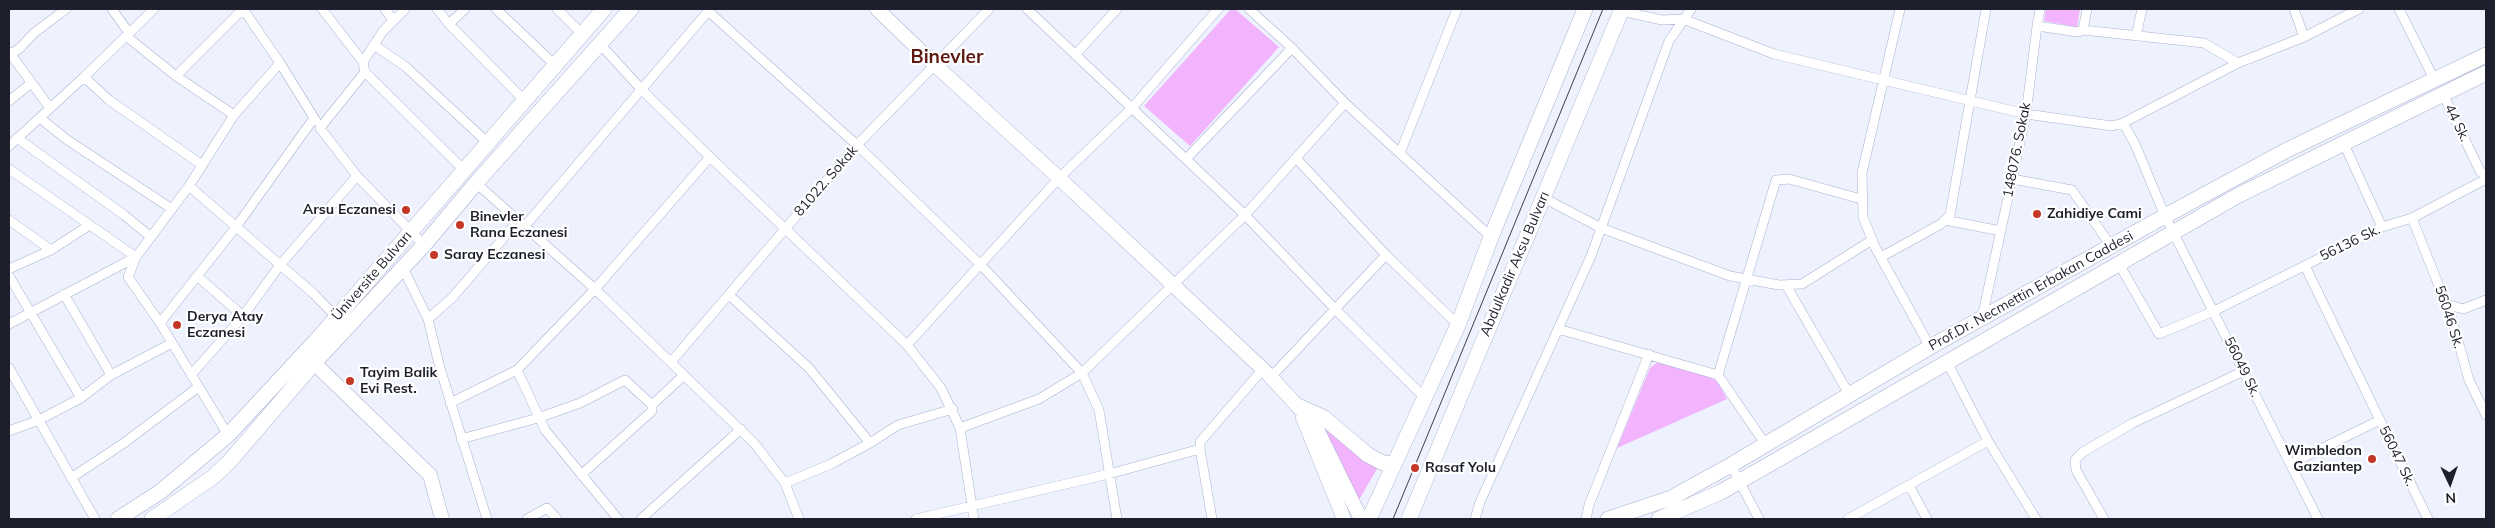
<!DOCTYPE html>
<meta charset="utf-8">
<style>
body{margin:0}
#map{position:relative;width:2495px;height:528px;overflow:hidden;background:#eef2ff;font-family:Mulish,sans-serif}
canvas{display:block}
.frame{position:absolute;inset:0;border:10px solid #1d202c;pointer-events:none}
.north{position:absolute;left:2425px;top:458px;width:50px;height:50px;-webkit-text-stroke:4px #fff;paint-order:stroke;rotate:177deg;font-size:14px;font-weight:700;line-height:20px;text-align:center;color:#1d202c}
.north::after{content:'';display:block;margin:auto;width:18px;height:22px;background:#1d202c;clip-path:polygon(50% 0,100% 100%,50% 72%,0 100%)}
</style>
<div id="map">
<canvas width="2495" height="528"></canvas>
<div class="frame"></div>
<div class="north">N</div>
</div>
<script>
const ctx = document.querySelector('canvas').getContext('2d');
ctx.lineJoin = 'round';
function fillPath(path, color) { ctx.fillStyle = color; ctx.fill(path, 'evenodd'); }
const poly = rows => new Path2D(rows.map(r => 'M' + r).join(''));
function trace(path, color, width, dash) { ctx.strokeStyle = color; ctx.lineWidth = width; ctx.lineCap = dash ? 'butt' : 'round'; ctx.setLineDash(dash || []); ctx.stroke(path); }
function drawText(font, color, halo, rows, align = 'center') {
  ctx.font = font + ' Mulish,sans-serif'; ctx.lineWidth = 4.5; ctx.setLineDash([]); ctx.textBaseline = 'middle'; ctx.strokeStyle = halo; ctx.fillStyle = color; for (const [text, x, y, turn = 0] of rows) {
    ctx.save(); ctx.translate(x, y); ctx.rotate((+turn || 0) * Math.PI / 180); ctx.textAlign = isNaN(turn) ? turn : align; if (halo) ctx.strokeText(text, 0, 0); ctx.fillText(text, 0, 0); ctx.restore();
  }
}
fillPath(poly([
 [1231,9,1235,9,1279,47,1190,146,1144,106],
 [2046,9,2080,9,2077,27,2044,21],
 [1658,362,1707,376,1717,381,1727,399,1617,448,1650,368],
 [1318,418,1378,467,1359,500,1358,500]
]), '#f1b4fd');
const street = poly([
 [112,9,129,33],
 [243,9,280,63,316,121],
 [322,9,363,62],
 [385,9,393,20],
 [405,9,383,31,363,62,365,72,320,128,357,176,424,245],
 [437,9,449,24,524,100],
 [496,9,555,65],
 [557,9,582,34],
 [1027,9,1245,215,1335,309,1426,399],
 [1249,9,1292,48,1345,103,1491,237],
 [1900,9,1862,173,1863,217,1875,247,1930,347],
 [2294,9,2304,37],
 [2399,9,2435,81],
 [708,11,857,145,981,265,1082,373,1099,410,1117,519],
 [1621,11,1662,20,1683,19,1774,54,2026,114,2112,126,2123,123,2135,144,2165,216,2318,519],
 [449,24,465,9],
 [2037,26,2040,9],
 [2083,30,2087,9],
 [126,36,176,76,234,115],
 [2136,36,2142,9],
 [599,43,642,90,710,157,907,345,941,388,960,428,974,519],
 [374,45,406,67,487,142],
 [9,52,50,108],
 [9,55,20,48,34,33,66,9],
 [1075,55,1117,9],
 [365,72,464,170],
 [176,76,243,9],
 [84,77,109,100,202,165],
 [2443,94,2480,171,2486,177],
 [9,101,30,84],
 [40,118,66,139,172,209],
 [2123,123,2238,63,2304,37,2359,9],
 [17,138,124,215,151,237],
 [2344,144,2382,227],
 [9,146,84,77,154,9],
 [1400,153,1457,9],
 [1296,158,1386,255,1458,325],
 [1186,159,1292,48],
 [9,169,136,257,9,324],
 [2012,179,2072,190,2111,246],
 [476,183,595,289,754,443,785,483,799,519],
 [189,186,314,294,336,317],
 [1542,197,1601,228,1730,276,1779,285,1802,284,1872,240],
 [2412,218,2452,319,2469,380,2486,415],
 [9,220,51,250],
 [1945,220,2001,231],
 [525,226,710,9],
 [1881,257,1941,224,1950,215,1986,9],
 [2119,264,2159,334,2214,311,2382,227,2412,218,2486,179],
 [2305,266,2428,519],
 [403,268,428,319,440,368,487,519],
 [9,269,51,250,88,226],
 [9,276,81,398],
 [197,276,243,316],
 [1786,285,1849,394],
 [64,294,111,375],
 [729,295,809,368,870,443],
 [2446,304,2463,309,2486,300],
 [1982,318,2026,114,2037,26,2078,32,2083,30,2204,43,2238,63],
 [428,319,452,298,518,221],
 [160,323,236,227,314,118],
 [1558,329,1718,375,1766,445],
 [907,345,1059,178,1132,108,1218,9],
 [671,362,857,145,989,9],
 [1947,362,1988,441,2036,519],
 [9,368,95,519],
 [517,370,545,430,618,519],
 [191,375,243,316,280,265,357,176],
 [1718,375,1776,180,1789,179,1861,199],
 [1271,377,1386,255],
 [450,403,517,370,595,289,710,157],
 [652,405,684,375],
 [960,428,1039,399,1082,373,1245,215,1345,103],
 [9,431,39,420,81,398,111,375,172,343],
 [228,435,160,323,128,277,136,257,189,186,234,115,280,63],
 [461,439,538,418,580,403,625,380,652,405,652,411,581,475],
 [1200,449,1200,442,1263,369],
 [2290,464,2380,420],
 [1731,465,1759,519],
 [71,478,124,443,197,388],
 [785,483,831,464,870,443,898,425,953,409],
 [1909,485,1927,519],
 [527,519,547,508,557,519],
 [641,519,741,429],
 [916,519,1109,474,1200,449,1212,519],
 [1475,519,1480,502,1591,256,1669,41,1691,9],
 [1586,519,1589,505,1649,354],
 [1848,519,1988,441],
 [2104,519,2076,470,2075,460,2083,452,2133,423,2244,371]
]);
const secondary = poly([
 [877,9,935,65,1059,178,1267,373,1315,425,1361,519],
 [314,363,430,475,442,519],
 [1303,418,1344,519]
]);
const primary = poly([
 [1298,406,1323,417,1368,455,1383,463,1394,464],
 [118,519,160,492,228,435,322,334,604,9],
 [152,519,213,477,229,462,314,363,424,245,476,183,631,9],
 [1369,519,1458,325,1491,237,1585,9],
 [1409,519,1622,9],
 [1608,519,1671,498,1731,465,1930,347,2165,216,2287,150,2486,55],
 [1659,519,1721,492,2237,196,2486,73]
]);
trace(street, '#a9b0cf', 10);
trace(secondary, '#a9b0cf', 15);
trace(primary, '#a9b0cf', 16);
trace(street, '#fff', 9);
trace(secondary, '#fff', 14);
trace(primary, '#fff', 15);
trace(poly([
 [1393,519,1603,9]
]), '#3b3e4b', 1);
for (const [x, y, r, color] of [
 [406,210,5,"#c43727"],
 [2037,214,5,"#c43727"],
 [460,225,5,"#c43727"],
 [434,255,5,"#c43727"],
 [177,325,5,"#c43727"],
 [350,381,5,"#c43727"],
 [2372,459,5,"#c43727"],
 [1415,468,5,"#c43727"]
]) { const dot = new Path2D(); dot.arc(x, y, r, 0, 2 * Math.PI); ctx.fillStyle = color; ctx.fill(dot); trace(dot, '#fff', 2); }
drawText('14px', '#1d202c', '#fff', [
 ["44 Sk.",2457,123,64],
 ["148076. Sokak",2017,150,-79],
 ["81022. Sokak",826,181,-49],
 ["56136 Sk.",2350,243,-26],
 ["Abdulkadir Aksu Bulvarı",1515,264,-67],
 ["Üniversite Bulvarı",372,276,-49],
 ["Prof.Dr. Necmettin Erbakan Caddesi",2031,291,-29],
 ["56046 Sk.",2449,317,72],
 ["56049 Sk.",2242,367,64],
 ["56047 Sk.",2397,456,64]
]);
drawText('bold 14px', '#1d202c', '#fff', [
 ["Arsu Eczanesi",396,210,"right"],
 ["Zahidiye Cami",2047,214],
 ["Binevler",470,217],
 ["Rana Eczanesi",470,233],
 ["Saray Eczanesi",444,255],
 ["Derya Atay",187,317],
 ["Eczanesi",187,333],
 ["Tayim Balik",360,373],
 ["Evi Rest.",360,389],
 ["Wimbledon",2362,451,"right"],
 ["Gaziantep",2362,467,"right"],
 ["Rasaf Yolu",1425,468]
], 'left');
drawText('bold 19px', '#5e1a12', '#fff', [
 ["Binevler",947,57]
]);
</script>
